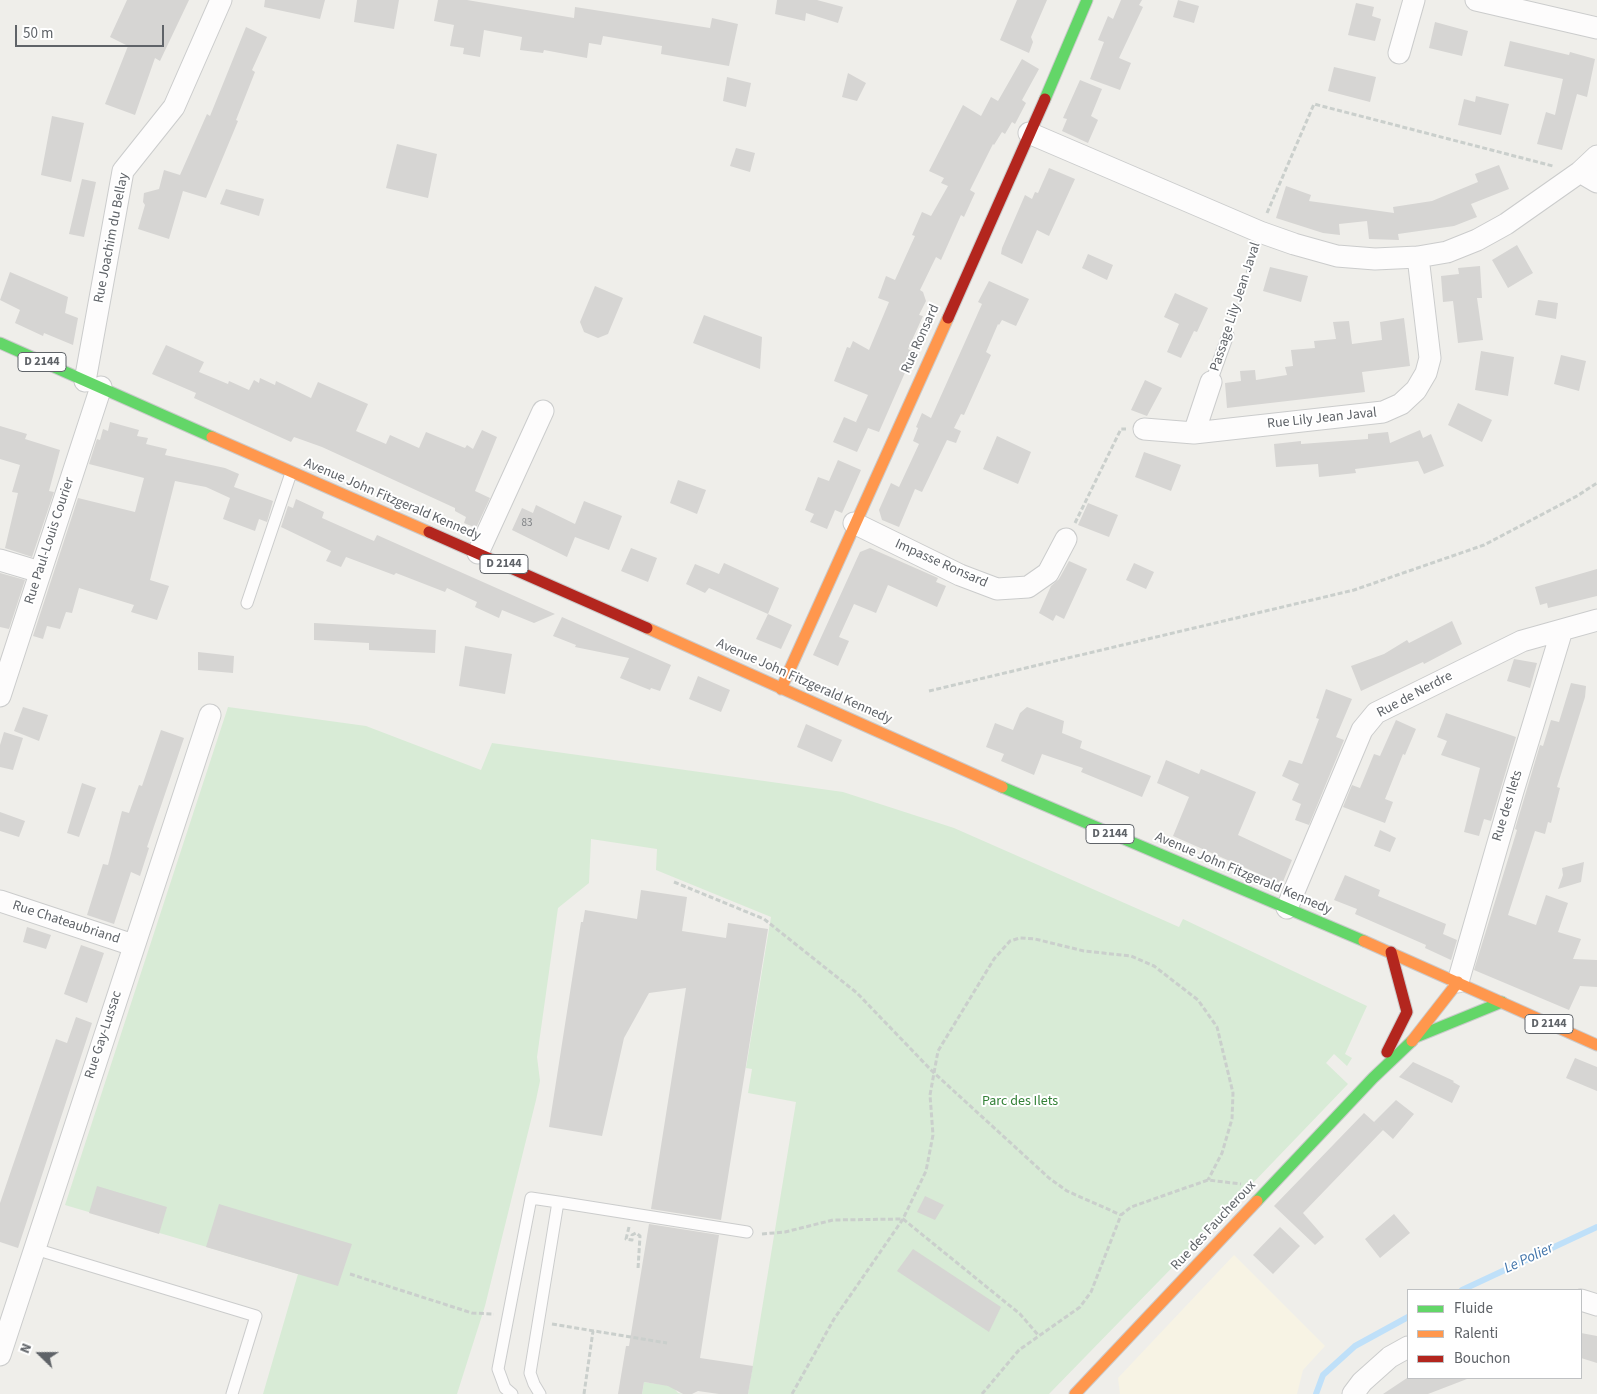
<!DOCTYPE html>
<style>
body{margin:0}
#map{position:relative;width:1597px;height:1394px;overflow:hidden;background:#efeeea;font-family:"Source Sans 3",sans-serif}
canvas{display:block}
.legend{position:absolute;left:1407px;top:1289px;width:175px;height:90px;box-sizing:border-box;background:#fff;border:1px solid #bfc1c3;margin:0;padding:6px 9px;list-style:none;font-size:15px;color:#5f6368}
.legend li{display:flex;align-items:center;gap:10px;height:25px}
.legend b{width:25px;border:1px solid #bfc1c3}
.north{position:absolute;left:15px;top:1329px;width:50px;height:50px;-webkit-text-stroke:4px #fff;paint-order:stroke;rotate:292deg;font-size:14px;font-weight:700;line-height:20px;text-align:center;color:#5f6368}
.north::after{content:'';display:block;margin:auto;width:18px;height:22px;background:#5f6368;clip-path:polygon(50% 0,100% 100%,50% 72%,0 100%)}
.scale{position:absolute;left:15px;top:25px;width:149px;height:22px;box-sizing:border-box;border:2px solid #5f6368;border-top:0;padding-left:6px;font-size:15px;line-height:18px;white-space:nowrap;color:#5f6368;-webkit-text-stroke:4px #fff;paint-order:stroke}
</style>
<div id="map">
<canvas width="1597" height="1394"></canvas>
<ul class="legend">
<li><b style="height:6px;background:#63d668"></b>Fluide</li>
<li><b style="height:6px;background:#ff974d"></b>Ralenti</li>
<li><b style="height:6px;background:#b3261e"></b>Bouchon</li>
</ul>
<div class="north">N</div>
<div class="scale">50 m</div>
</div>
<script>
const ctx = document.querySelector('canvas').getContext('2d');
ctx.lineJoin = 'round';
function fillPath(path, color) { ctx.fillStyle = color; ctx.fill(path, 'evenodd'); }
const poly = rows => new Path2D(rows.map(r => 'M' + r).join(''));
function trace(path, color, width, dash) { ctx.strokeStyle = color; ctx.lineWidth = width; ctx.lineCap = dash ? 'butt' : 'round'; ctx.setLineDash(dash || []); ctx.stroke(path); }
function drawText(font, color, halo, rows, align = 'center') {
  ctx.font = font + ' "Source Sans 3",sans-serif'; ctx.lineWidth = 4; ctx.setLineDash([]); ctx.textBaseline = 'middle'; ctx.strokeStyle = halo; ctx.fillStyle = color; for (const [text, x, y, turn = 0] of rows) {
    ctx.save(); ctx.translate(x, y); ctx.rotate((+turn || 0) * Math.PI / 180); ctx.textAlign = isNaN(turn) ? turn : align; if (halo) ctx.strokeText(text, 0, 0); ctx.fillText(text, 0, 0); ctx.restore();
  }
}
fillPath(poly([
 [1234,1255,1325,1346,1303,1370,1297,1394,1120,1394,1118,1378]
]), '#f7f3e4');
fillPath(poly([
 [228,707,366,726,481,770,492,743,843,792,954,828,1179,927,1183,919,1367,1006,1345,1054,1352,1058,1347,1066,1334,1054,1326,1063,1348,1084,1251,1185,1247,1184,1233,1198,1235,1203,1049,1394,748,1394,796,1102,748,1093,752,1069,746,1068,771,917,656,870,657,849,591,839,589,883,558,908,537,1057,540,1081,536,1100,485,1306,457,1394,263,1394,298,1274,65,1205],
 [644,1382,672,1386,678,1393,683,1394,642,1394]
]), '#d8ebd6');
trace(poly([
 [1462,1290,1597,1227],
 [1316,1394,1323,1375,1355,1346,1408,1317]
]), '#bfe0f9', 6);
fillPath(poly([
 [127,0,189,0,160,61,155,58,135,115,105,104,128,46,110,37],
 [265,0,325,0,320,19,264,7],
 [357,0,399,0,394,29,354,22],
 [438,0,467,0,574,18,575,7,710,28,712,18,738,24,729,66,661,54,662,46,603,36,601,45,589,43,587,58,544,50,543,53,520,50,522,37,484,30,480,57,463,54,464,48,450,46,454,25,434,21],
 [777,0,817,0,843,7,838,23,806,13,805,21,775,14],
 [1017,0,1047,0,1031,37,1033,42,1029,53,1000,40],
 [1121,0,1142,0,1139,5,1143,7,1119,58,1131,63,1120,90,1090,79,1104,42,1098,40,1108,16,1113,19],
 [1178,0,1199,6,1194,23,1173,17],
 [1356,3,1374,7,1372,16,1381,19,1375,41,1348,35],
 [1435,22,1468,31,1462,56,1429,48],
 [246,27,267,37,252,70,255,72,236,120,238,121,206,198,183,191,169,239,138,229,145,205,143,202,144,193,159,189,164,170,180,175,207,114,210,116],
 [1510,41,1569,55,1570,52,1595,59,1587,97,1577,94,1562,150,1537,144,1546,112,1555,115,1563,79,1504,66],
 [1022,59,1039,69,1022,100,1026,103,1015,124,1012,122,1005,134,1002,132,994,145,993,144,970,190,975,193,964,217,961,215,941,260,936,257,920,290,923,292,926,301,919,315,923,316,908,349,914,352,879,432,868,428,857,452,833,442,844,417,858,423,856,422,868,395,834,381,847,347,850,348,853,341,869,350,889,302,878,298,886,276,895,280,915,236,912,235,922,212,931,216,948,186,941,183,944,178,929,171,963,105,981,116,991,97,998,101],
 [1334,67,1376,77,1370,102,1328,91],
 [848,73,866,83,857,101,842,97],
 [727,77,751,83,746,107,723,101],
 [1080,80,1102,89,1091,116,1098,120,1088,143,1062,131,1067,119,1063,118],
 [1476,96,1509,104,1501,135,1458,125,1464,99,1475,102],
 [52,116,84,123,71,182,41,175],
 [397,144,437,154,428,198,386,188],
 [736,148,755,153,750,172,730,166],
 [1499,165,1509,189,1471,204,1477,217,1454,226,1398,234,1399,240,1369,239,1367,221,1339,224,1340,235,1323,233,1276,218,1286,186,1311,195,1309,201,1394,213,1393,207,1432,201,1478,182,1475,174],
 [1049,168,1075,179,1049,236,1037,230,1022,264,1001,254,1002,248,1025,195,1032,199,1035,192,1038,193],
 [82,179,96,182,84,237,69,234],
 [226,189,264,199,259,216,220,204],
 [1517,245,1533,273,1508,288,1492,260],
 [1088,254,1113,265,1107,280,1082,268],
 [1480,266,1482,298,1477,298,1483,340,1458,343,1453,301,1443,302,1441,276,1459,274,1458,268],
 [1270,267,1308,276,1301,302,1263,291],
 [10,272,68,297,65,313,78,318,73,345,44,333,43,336,15,323,20,310,0,300],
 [989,281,1029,299,1016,326,1002,320,999,325,998,324,986,352,991,355,964,415,961,414,954,428,961,431,956,443,947,440,922,492,915,489,899,527,882,520,879,510,891,483,899,487,919,444,913,441,918,428,916,427,922,413,931,418,982,304,978,302],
 [595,286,623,298,608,334,598,338,584,332,580,322],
 [1175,293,1208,308,1197,332,1194,331,1181,358,1167,352,1179,324,1164,317],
 [1538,300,1558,303,1556,319,1535,315],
 [704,315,762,337,760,369,693,343],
 [1404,318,1410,366,1362,372,1365,392,1227,408,1225,383,1241,381,1240,371,1255,370,1256,380,1287,375,1285,367,1293,366,1291,350,1315,348,1314,341,1336,339,1333,322,1349,321,1352,344,1382,340,1380,322],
 [166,345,204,362,199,372,228,384,229,381,249,390,254,380,259,383,260,378,275,385,276,381,311,398,318,382,368,404,356,431,386,444,390,435,419,448,426,432,465,448,467,445,473,449,482,430,497,437,475,491,490,498,476,528,464,523,466,517,455,511,455,508,322,447,294,437,291,442,194,398,196,393,152,374],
 [1481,351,1514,357,1508,396,1475,390],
 [1561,355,1586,361,1579,391,1554,384],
 [1145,380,1162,388,1147,416,1131,410],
 [1458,403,1492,420,1482,442,1448,425],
 [110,422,139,430,137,436,148,438,146,444,167,449,165,455,225,468,239,474,234,487,273,501,267,522,259,519,255,531,223,519,230,498,206,487,175,481,150,580,169,586,157,620,131,612,134,605,79,588,72,613,66,612,60,629,47,626,43,639,33,636,78,498,135,512,144,478,89,464,97,439,100,440,103,429,108,431],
 [0,426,27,434,25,439,60,450,49,491,54,492,32,557,5,548,18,493,12,492,20,465,0,459],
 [1420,430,1423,438,1431,434,1444,466,1424,474,1418,461,1355,469,1356,473,1319,477,1318,464,1276,467,1274,444,1301,441,1301,444,1368,439,1368,434,1388,432,1390,443],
 [997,436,1031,452,1018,484,983,469],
 [1144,452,1181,465,1171,491,1135,477],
 [838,460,861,470,842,513,835,510,827,529,810,522,814,514,805,510,818,477,829,481],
 [678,480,706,490,697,514,670,503],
 [296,499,324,512,322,518,349,530,374,541,377,535,555,614,534,623,502,610,499,618,475,607,477,602,447,588,445,592,396,573,394,575,346,557,341,567,326,561,331,551,281,527,288,506,293,508],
 [584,501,622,516,609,550,575,537,567,557,512,530,522,508,533,513,536,505,575,524],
 [1088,503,1118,515,1109,537,1078,525],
 [631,548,657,558,648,582,621,571],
 [870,548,938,578,936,582,946,586,937,607,888,585,876,613,854,604,839,637,849,641,838,666,813,655,860,552],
 [1069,561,1087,569,1064,619,1056,615,1053,621,1039,613,1051,586,1059,579],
 [724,563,779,588,768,614,709,588,705,593,686,584,695,564,719,574],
 [1134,563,1154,572,1146,589,1126,580],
 [1597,569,1597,596,1548,608,1547,603,1540,605,1535,587],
 [0,573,25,580,9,629,0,627],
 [768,614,792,625,781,649,756,639],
 [562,617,671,665,660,691,651,688,650,690,620,678,629,658,575,647,576,645,553,636],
 [1452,621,1462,644,1424,664,1423,662,1361,691,1351,666,1384,654,1407,640,1409,643],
 [314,623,436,630,435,653,369,650,369,643,314,640],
 [465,646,512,654,505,694,459,686],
 [198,652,234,656,233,673,198,670],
 [1514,659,1537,663,1530,688,1507,681],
 [698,676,730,690,721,712,689,699],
 [1571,683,1586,686,1585,697,1557,787,1560,788,1551,823,1548,822,1545,834,1535,831,1508,915,1536,925,1546,895,1568,903,1558,932,1581,939,1573,959,1597,960,1597,987,1580,986,1569,1010,1474,970,1517,830,1515,829,1540,745,1543,746,1551,720,1559,722],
 [1326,689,1352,699,1336,737,1344,740,1309,825,1295,820,1301,804,1292,800,1299,784,1282,776,1289,760,1302,764,1319,719,1316,718],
 [23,707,48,715,39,741,14,731],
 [1027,707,1064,721,1062,733,1082,741,1080,748,1151,776,1142,797,1081,772,1083,768,1042,754,1034,775,1001,761,1004,754,986,747,995,723,1013,730,1020,713],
 [1446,713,1516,737,1491,821,1484,819,1479,836,1464,832,1480,768,1441,755,1447,741,1437,737],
 [1396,720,1416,729,1405,755,1403,754,1385,799,1393,802,1385,823,1343,807,1352,785,1360,788,1374,754,1380,756],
 [806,724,842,740,832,762,797,747],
 [161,730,184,738,147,847,149,848,140,876,131,872,114,924,87,915,103,864,108,865,122,811,129,813,139,785,142,786],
 [4,732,23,738,13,770,0,767,0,745],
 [1166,760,1199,774,1201,769,1256,792,1238,835,1292,860,1282,884,1173,836,1189,797,1157,783],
 [82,783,96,788,79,837,67,833],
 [0,812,25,821,19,837,0,831],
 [1380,830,1396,838,1390,852,1374,846],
 [1584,862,1581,882,1558,889,1563,875,1562,868],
 [1345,875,1380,890,1378,896,1446,924,1443,934,1457,940,1451,960,1425,948,1426,945,1355,914,1357,909,1334,900],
 [641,890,687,897,682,931,726,938,728,923,768,929,721,1220,651,1209,686,988,649,993,624,1038,602,1136,549,1127,581,922,583,922,585,910,637,919],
 [27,927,51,935,46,949,23,942],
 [81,945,104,953,87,1003,64,994],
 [76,1017,92,1023,18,1248,0,1242,0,1203,56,1039,67,1043],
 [1575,1058,1597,1067,1597,1091,1566,1078],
 [1413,1062,1454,1081,1453,1082,1460,1086,1452,1103,1399,1077],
 [1396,1100,1414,1114,1393,1139,1374,1122],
 [1364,1113,1383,1130,1303,1213,1324,1237,1315,1245,1274,1206],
 [97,1186,167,1207,159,1234,89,1213],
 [925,1196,944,1205,935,1220,917,1212],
 [219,1204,352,1244,338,1286,206,1247],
 [1394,1214,1410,1233,1380,1258,1365,1239],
 [649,1224,719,1235,700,1358,753,1366,748,1394,719,1394,698,1391,692,1394,683,1394,668,1386,644,1382,642,1394,618,1394,626,1346,629,1346],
 [1280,1227,1300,1246,1273,1274,1253,1255],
 [913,1249,1001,1307,989,1332,897,1271],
 [1581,1333,1597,1336,1597,1363,1581,1358],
 [1407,1378,1467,1378,1467,1379,1428,1394,1383,1394]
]), '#d6d5d3');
const lane = poly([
 [1211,382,1228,335],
 [247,603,291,473],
 [558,1202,747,1232],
 [35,1249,256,1316,232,1394],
 [512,1394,505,1388,498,1369,531,1198,558,1202,530,1373,534,1384,540,1394]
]);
const street = poly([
 [1476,0,1597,28],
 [1399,53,1414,0],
 [1029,133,1260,232,1294,244,1337,256,1375,259,1418,257,1447,252,1477,240,1506,224,1580,172,1597,156],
 [1580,172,1597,182],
 [85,381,123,171,174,107,221,0],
 [1144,429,1194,433,1383,412,1401,404,1416,390,1426,373,1430,358,1418,257],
 [1194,433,1211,382],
 [854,523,960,575,997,589,1028,587,1048,573,1066,539],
 [478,553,543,411],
 [0,560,40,572],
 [0,696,101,387],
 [0,901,133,945],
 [1287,908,1362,730,1376,713,1522,641,1597,620],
 [1458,982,1513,791,1562,630],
 [1581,1300,1597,1305],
 [0,1355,210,715],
 [1353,1394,1362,1382,1390,1357,1408,1347]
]);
const fast = poly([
 [1045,99,1087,0],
 [0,343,212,437],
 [1002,787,1364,941],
 [1416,1037,1502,1002],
 [1257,1201,1373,1078,1412,1041]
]);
const slow = poly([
 [212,437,429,532],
 [647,628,1002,787],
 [781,689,948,318],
 [1364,941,1597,1045],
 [1412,1041,1458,982],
 [1075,1394,1257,1201]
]);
const jam = poly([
 [948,318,1045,99],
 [429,532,647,628],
 [1387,1052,1407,1012,1391,952]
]);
trace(lane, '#cbcccc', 13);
trace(street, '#cbcccc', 23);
trace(fast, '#cacacb', 13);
trace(slow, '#cacacb', 13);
trace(jam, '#cacacb', 13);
trace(poly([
 [1267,213,1314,104,1553,166],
 [1232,323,1254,250],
 [1075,523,1121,429,1126,429],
 [929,691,1354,590,1484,545,1577,496,1597,483],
 [674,882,764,919,857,993,932,1071,1049,1178,1067,1191,1121,1215],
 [629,1227,626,1239,632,1240,632,1235,636,1233,640,1236,638,1269],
 [762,1234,785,1232,833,1220,903,1219,1020,1314,1039,1336],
 [350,1274,472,1313,494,1314],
 [552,1324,667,1343],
 [584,1394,593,1331],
 [792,1394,834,1319,903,1219,926,1171,933,1135,930,1095,938,1051,994,959,1010,941,1020,938,1035,939,1084,951,1131,956,1154,966,1198,1000,1217,1027,1233,1093,1232,1119,1222,1153,1208,1180],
 [982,1394,1019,1350,1080,1307,1091,1292,1121,1215,1131,1207,1208,1180,1241,1184]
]), '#cacfcc', 3, [5, 2.5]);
trace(lane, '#fdfcfc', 11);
trace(street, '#fdfcfc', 21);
trace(fast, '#63d668', 11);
trace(slow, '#ff974d', 11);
trace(jam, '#b3261e', 11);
drawText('11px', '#7e8184', null, [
 ["83",527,524]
]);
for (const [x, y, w] of [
 [42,362,48],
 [504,564,48],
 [1110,834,48],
 [1549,1024,48]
]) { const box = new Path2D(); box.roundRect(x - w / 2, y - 9.5, w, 19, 4); ctx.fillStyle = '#fff'; ctx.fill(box); trace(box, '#5f6368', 1); }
drawText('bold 12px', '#5f6368', null, [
 ["D 2144",42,362],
 ["D 2144",504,564],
 ["D 2144",1110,834],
 ["D 2144",1549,1024]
]);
drawText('14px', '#5f6368', '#fff', [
 ["Rue Joachim du Bellay",112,238,-79],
 ["Passage Lily Jean Javal",1236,307,-72],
 ["Rue Ronsard",921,339,-66],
 ["Rue Lily Jean Javal",1322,419,-6],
 ["Avenue John Fitzgerald Kennedy",392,500,23],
 ["Rue Paul-Louis Courier",50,541,-72],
 ["Impasse Ronsard",941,564,24],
 ["Avenue John Fitzgerald Kennedy",804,682,24],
 ["Rue de Nerdre",1415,695,-28],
 ["Rue des Ilets",1508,806,-73],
 ["Avenue John Fitzgerald Kennedy",1243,874,23],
 ["Rue Chateaubriand",66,923,18],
 ["Rue Gay-Lussac",104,1035,-72],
 ["Rue des Faucheroux",1214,1226,-47]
]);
drawText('14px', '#348238', '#fff', [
 ["Parc des Ilets",1020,1102]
]);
drawText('italic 15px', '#4174aa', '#fff', [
 ["Le Polier",1529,1259,-25]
]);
</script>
